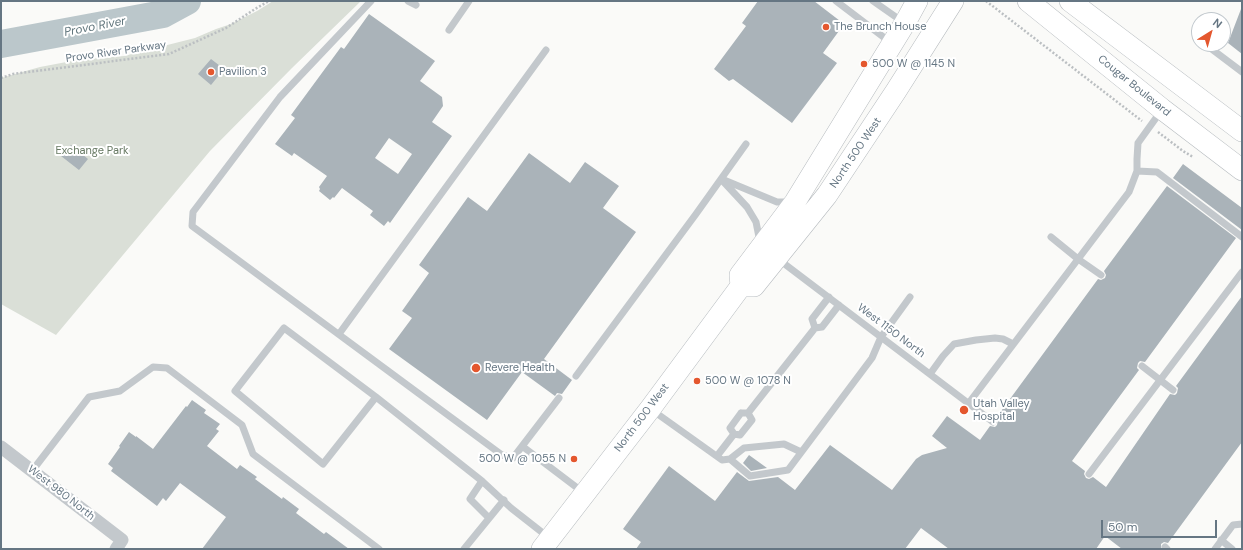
<!DOCTYPE html>
<style>
body{margin:0}
#map{position:relative;width:1243px;height:550px;overflow:hidden;background:#fafaf8;font-family:"DM Sans",sans-serif}
canvas{display:block}
.frame{position:absolute;inset:0;border:2px solid #657683;pointer-events:none}
.north{position:absolute;left:1191px;top:12px;width:40px;height:40px;box-sizing:border-box;background:#fff;border:1px solid #c1c8cd;border-radius:50%;rotate:37deg;font-size:11px;font-weight:700;line-height:16px;text-align:center;color:#657683}
.north::after{content:'';display:block;margin:auto;width:14px;height:18px;background:#e4572e;clip-path:polygon(50% 0,100% 100%,50% 72%,0 100%)}
.scale{position:absolute;left:1101px;top:520px;width:116px;height:18px;box-sizing:border-box;border:2px solid #657683;border-top:0;padding-left:5px;font-size:12px;line-height:14px;white-space:nowrap;color:#657683;-webkit-text-stroke:3px #fff;paint-order:stroke}
</style>
<div id="map">
<canvas width="1243" height="550"></canvas>
<div class="frame"></div>
<div class="north">N</div>
<div class="scale">50 m</div>
</div>
<script>
const ctx = document.querySelector('canvas').getContext('2d');
ctx.lineJoin = 'round';
function fillPath(path, color) { ctx.fillStyle = color; ctx.fill(path, 'evenodd'); }
const poly = rows => new Path2D(rows.map(r => 'M' + r).join(''));
function trace(path, color, width, dash) { ctx.strokeStyle = color; ctx.lineWidth = width; ctx.lineCap = dash ? 'butt' : 'round'; ctx.setLineDash(dash || []); ctx.stroke(path); }
function drawText(font, color, halo, rows, align = 'center') {
  ctx.font = font + ' "DM Sans",sans-serif'; ctx.lineWidth = 4; ctx.setLineDash([]); ctx.textBaseline = 'middle'; ctx.strokeStyle = halo; ctx.fillStyle = color; for (const [text, x, y, turn = 0] of rows) {
    ctx.save(); ctx.translate(x, y); ctx.rotate((+turn || 0) * Math.PI / 180); ctx.textAlign = isNaN(turn) ? turn : align; if (halo) ctx.strokeText(text, 0, 0); ctx.fillText(text, 0, 0); ctx.restore();
  }
}
fillPath(poly([
 [273,1,361,1,292,68,210,151,56,335,1,304,1,78,40,67,77,60,124,56,195,38,216,29,231,24,257,11]
]), '#dadfd7');
trace(poly([
 [1,44,163,14,187,1]
]), '#bbc7cb', 28);
fillPath(poly([
 [758,1,814,1,844,24,823,53,837,63,792,123,733,79,729,81,714,69,746,26,742,23],
 [1241,9,1242,9,1242,54,1228,43],
 [369,14,435,61,420,81,442,97,443,106,432,122,452,136,390,223,388,221,384,226,370,215,373,211,342,188,334,198,333,197,330,200,319,191,320,189,319,187,327,176,294,153,292,156,275,144,295,118,291,115,341,47,344,49],
 [389,138,412,154,398,174,375,158],
 [211,59,224,69,211,85,198,74],
 [71,145,88,159,79,170,61,156],
 [529,153,570,183,585,162,619,186,603,208,636,232,544,359,572,380,562,394,557,393,555,396,522,372,487,420,389,349,412,318,402,311,429,273,419,265,468,197,487,211],
 [1183,164,1242,208,1242,230,1173,178],
 [1167,186,1236,238,1145,362,1140,361,1138,363,1137,368,1139,370,1072,461,1085,471,1084,474,1086,478,1089,479,1093,477,1106,487,1170,394,1175,395,1177,393,1178,388,1176,386,1242,296,1242,442,1168,543,1164,542,1161,544,1161,549,1122,549,1105,536,1096,549,949,549,921,528,905,549,636,549,641,542,623,529,669,466,715,501,737,472,749,481,778,477,795,490,830,445,892,490,916,459,922,455,947,448,932,436,947,416,980,440,990,426,995,427,997,425,998,420,996,418,1098,279,1101,280,1105,278,1106,275,1104,271],
 [192,400,206,410,204,413,220,424,216,429,219,431,207,446,237,469,240,465,257,477,255,479,282,499,283,497,299,509,296,513,324,534,326,532,349,549,202,549,226,517,180,483,166,501,163,498,157,506,111,471,113,468,108,464,120,447,119,446,129,432,136,437,136,436,153,449,186,406,187,407],
 [749,455,767,468,751,471,743,463]
]), '#aab3b9');
const primary = poly([
 [1028,1,1162,109,1242,170],
 [1070,1,1242,131],
 [741,286,754,286,827,195,896,91,953,1],
 [542,549,650,409,741,286,740,275,795,202,905,23,917,1]
]);
trace(primary, '#b5babe', 22);
trace(poly([
 [986,1,1142,121],
 [1,78,13,74,169,54,226,28,255,9,269,1],
 [1158,132,1183,151,1193,157]
]), '#bbbfc2', 2.5, [2, 2]);
trace(poly([
 [371,1,280,97,193,212,192,226,502,455,513,458,559,398],
 [408,1,416,5],
 [836,1,890,42],
 [873,1,903,22],
 [449,30,469,1],
 [1205,44,1242,72],
 [1161,111,1138,143,1137,159,1137,171,1157,172,1242,237],
 [721,179,747,207,756,222,760,242],
 [724,180,777,202,791,202],
 [1051,237,1078,259,1101,275],
 [778,259,993,422],
 [815,328,812,319,829,297],
 [339,334,546,50],
 [1142,366,1173,390],
 [930,374,943,356,954,344,976,340,995,338,1003,339,1013,344],
 [576,376,696,214,746,144],
 [376,397,323,464,235,391,284,328,376,397,482,481,511,508,548,537],
 [968,404,1129,192,1137,171],
 [652,410,722,460,730,459,744,448,784,444,801,452],
 [741,413,748,413,752,420,740,435,734,434,730,428,741,413],
 [748,413,815,328,822,327,839,305],
 [522,446,584,493],
 [717,456,734,434],
 [730,459,750,476,788,470,872,358,881,337,910,297],
 [32,471,89,397,120,391,153,367,167,368,242,425,253,454,379,549],
 [1089,474,1242,272],
 [482,481,470,499,489,518],
 [1221,540,1232,549],
 [1165,547,1167,549],
 [464,549,504,500],
 [1215,549,1233,525,1242,524]
]), '#c3c8cc', 7);
trace(poly([
 [1,447,122,540,116,549]
]), '#c3c8cc', 13);
trace(primary, '#fff', 21);
for (const [x, y, r, color] of [
 [826,27,4,"#e4572e"],
 [864,64,4,"#e4572e"],
 [211,72,4,"#e4572e"],
 [476,368,5,"#e4572e"],
 [697,381,4,"#e4572e"],
 [964,410,5,"#e4572e"],
 [574,459,4,"#e4572e"]
]) { const dot = new Path2D(); dot.arc(x, y, r, 0, 2 * Math.PI); ctx.fillStyle = color; ctx.fill(dot); trace(dot, '#fff', 1.5); }
drawText('11px', '#657683', '#fff', [
 ["The Brunch House",834,27],
 ["500 W @ 1145 N",872,64],
 ["Pavilion 3",219,72],
 ["Revere Health",485,368],
 ["500 W @ 1078 N",705,381],
 ["Utah Valley",973,404],
 ["Hospital",973,417],
 ["500 W @ 1055 N",566,459,"right"]
], 'left');
drawText('11px', '#657683', '#fff', [
 ["Provo River Parkway",116,52,-8],
 ["Cougar Boulevard",1134,86,39],
 ["North 500 West",856,153,-56],
 ["West 1150 North",891,331,37],
 ["North 500 West",642,418,-53],
 ["West 980 North",61,493,38]
]);
drawText('11px', '#687a64', '#fff', [
 ["Exchange Park",92,151]
]);
drawText('italic 12px', '#60757c', '#fff', [
 ["Provo River",95,27,-11]
]);
</script>
